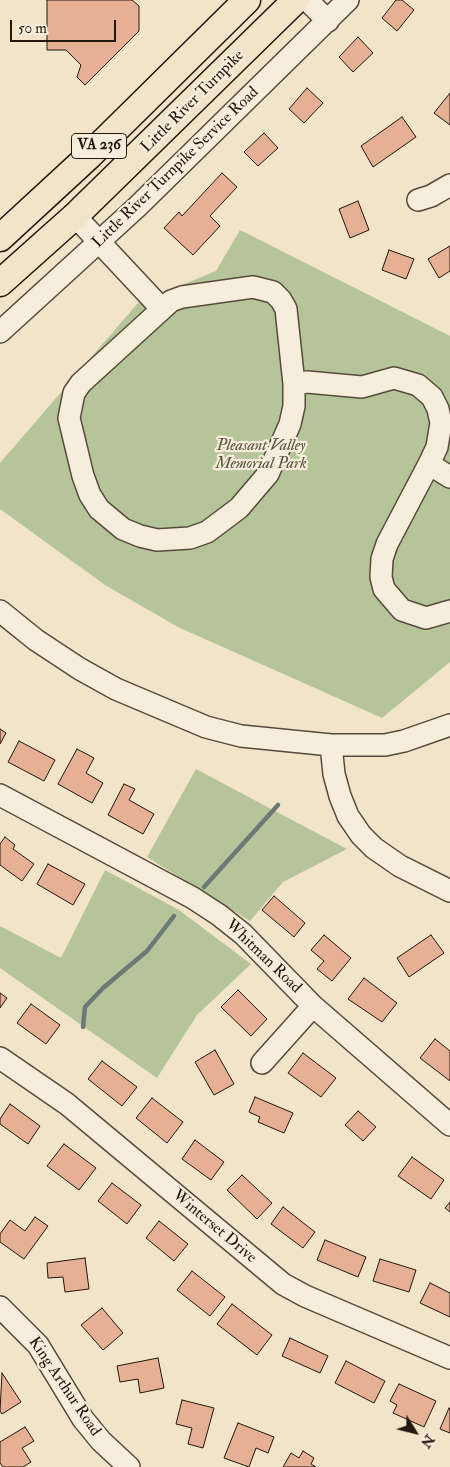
<!DOCTYPE html>
<style>
body{margin:0}
#map{position:relative;width:450px;height:1467px;overflow:hidden;background:#f2e4c8;font-family:"IM FELL Double Pica",serif}
canvas{display:block}
.north{position:absolute;left:390px;top:1407px;width:50px;height:50px;-webkit-text-stroke:4px #f7eddb;paint-order:stroke;rotate:126deg;font-size:14px;font-weight:700;line-height:20px;text-align:center;color:#22160d}
.north::after{content:'';display:block;margin:auto;width:18px;height:22px;background:#22160d;clip-path:polygon(50% 0,100% 100%,50% 72%,0 100%)}
.scale{position:absolute;left:10px;top:20px;width:106px;height:22px;box-sizing:border-box;border:2px solid #22160d;border-top:0;padding-left:6px;font-size:15px;line-height:18px;white-space:nowrap;color:#22160d;-webkit-text-stroke:4px #f7eddb;paint-order:stroke}
</style>
<div id="map">
<canvas width="450" height="1467"></canvas>
<div class="north">N</div>
<div class="scale">50 m</div>
</div>
<script>
const ctx = document.querySelector('canvas').getContext('2d');
ctx.lineJoin = 'round';
function fillPath(path, color) { ctx.fillStyle = color; ctx.fill(path, 'evenodd'); }
const poly = rows => new Path2D(rows.map(r => 'M' + r).join(''));
function trace(path, color, width, dash) { ctx.strokeStyle = color; ctx.lineWidth = width; ctx.lineCap = dash ? 'butt' : 'round'; ctx.setLineDash(dash || []); ctx.stroke(path); }
function drawText(font, color, halo, rows, align = 'center') {
  ctx.font = font + ' "IM FELL Double Pica",serif'; ctx.lineWidth = 4.5; ctx.setLineDash([]); ctx.textBaseline = 'middle'; ctx.strokeStyle = halo; ctx.fillStyle = color; for (const [text, x, y, turn = 0] of rows) {
    ctx.save(); ctx.translate(x, y); ctx.rotate((+turn || 0) * Math.PI / 180); ctx.textAlign = isNaN(turn) ? turn : align; if (halo) ctx.strokeText(text, 0, 0); ctx.fillText(text, 0, 0); ctx.restore();
  }
}
fillPath(poly([
 [240,230,450,336,450,662,382,718,178,627,105,585,0,509,0,463,138,303,216,271],
 [196,769,258,802,347,849,283,882,250,921,147,857],
 [105,870,179,910,251,964,197,1015,157,1078,0,968,0,926,61,958]
]), '#b6c599');
trace(poly([
 [204,887,278,805],
 [83,1027,85,1007,103,988,147,951,174,916]
]), '#6c7a77', 4.5);
const building = poly([
 [47,0,132,0,139,6,139,31,85,85,77,77,81,65,66,50,47,50,47,0],
 [396,0,402,0,414,10,397,31,382,18,396,0],
 [358,37,373,53,353,72,339,57,358,37],
 [307,88,323,103,304,123,289,109,307,88],
 [450,93,450,125,434,113,450,93],
 [402,117,416,137,373,167,361,146,402,117],
 [264,133,278,148,258,166,244,152,264,133],
 [222,173,237,187,210,216,220,226,193,255,164,228,179,212,182,216,222,173],
 [358,201,369,230,350,238,339,209,358,201],
 [450,246,450,271,439,278,428,259,450,246],
 [389,250,414,259,406,279,382,270,389,250],
 [0,729,6,733,0,744,0,729],
 [19,741,55,760,44,781,8,762,19,741],
 [77,749,94,758,86,773,103,783,92,803,58,784,77,749],
 [124,784,135,789,129,800,154,814,143,834,108,815,124,784],
 [5,837,15,845,13,849,34,864,22,881,0,865,0,844,5,837],
 [48,864,85,884,73,905,37,884,48,864],
 [274,896,305,923,294,937,262,910,274,896],
 [324,935,351,958,332,981,317,969,324,961,311,950,324,935],
 [431,935,444,953,409,977,397,958,431,935],
 [364,978,397,1003,382,1022,348,999,364,978],
 [238,990,267,1019,251,1036,221,1007,238,990],
 [0,993,7,998,0,1008,0,993],
 [31,1004,60,1025,46,1044,17,1023,31,1004],
 [435,1039,450,1051,450,1081,420,1058,435,1039],
 [215,1050,234,1084,214,1095,195,1062,215,1050],
 [303,1053,336,1078,321,1097,288,1073,303,1053],
 [102,1061,137,1087,122,1106,88,1079,102,1061],
 [255,1097,293,1113,284,1133,258,1122,260,1117,249,1112,255,1097],
 [152,1098,183,1122,167,1143,136,1118,152,1098],
 [10,1104,40,1126,28,1144,0,1124,0,1119,10,1104],
 [358,1111,376,1127,363,1141,345,1125,358,1111],
 [195,1140,224,1162,211,1180,182,1159,195,1140],
 [64,1144,96,1168,79,1190,47,1166,64,1144],
 [412,1157,444,1180,431,1199,398,1176,412,1157],
 [242,1175,272,1203,257,1219,227,1190,242,1175],
 [112,1183,141,1205,127,1224,98,1201,112,1183],
 [450,1202,450,1212,445,1208,450,1202],
 [283,1207,315,1232,303,1248,271,1224,283,1207],
 [35,1217,48,1226,24,1259,0,1242,0,1234,10,1220,25,1231,35,1217],
 [159,1221,188,1244,174,1261,146,1238,159,1221],
 [325,1240,366,1257,358,1277,317,1260,325,1240],
 [85,1258,89,1289,65,1292,63,1277,48,1278,47,1263,85,1258],
 [380,1259,416,1270,409,1292,373,1281,380,1259],
 [192,1271,225,1297,210,1316,177,1290,192,1271],
 [430,1283,450,1293,450,1317,420,1303,430,1283],
 [232,1304,272,1335,257,1355,217,1324,232,1304],
 [102,1308,123,1333,103,1350,81,1325,102,1308],
 [290,1338,328,1356,320,1373,282,1356,290,1338],
 [158,1358,164,1388,140,1393,138,1379,120,1382,117,1366,158,1358],
 [346,1361,385,1381,374,1403,335,1383,346,1361],
 [2,1373,21,1402,2,1414,0,1411,2,1373],
 [399,1384,436,1401,424,1427,393,1413,397,1405,390,1401,399,1384],
 [182,1400,214,1408,203,1448,188,1444,192,1428,176,1424,182,1400],
 [449,1408,450,1409,450,1433,440,1429,449,1408],
 [238,1423,274,1437,268,1453,256,1448,249,1467,224,1458,238,1423],
 [25,1427,34,1441,22,1448,31,1462,23,1467,3,1467,0,1463,0,1442,25,1427],
 [303,1451,314,1458,311,1464,316,1467,283,1467,291,1453,299,1458,303,1451]
]);
fillPath(building, '#e5b094');
trace(building, '#22160d', 1);
const minor = poly([
 [307,0,328,21],
 [418,200,431,196,450,185],
 [75,216,161,308],
 [253,287,273,292,281,300,286,309,294,384,294,406,290,424,268,474,239,508,207,532,190,538,157,540,140,536,123,529,99,509,90,495,83,476,69,418,74,393,81,383,171,301,182,297,253,287],
 [0,332,137,207,348,0],
 [294,384,307,382,362,387,394,378,418,385,432,397,438,409,441,423,437,447,429,464],
 [450,477,429,464,387,544,382,559,381,577,384,589,402,610,426,618,450,611],
 [0,611,36,640,80,669,116,689,206,727,241,736,331,745,385,745,404,741,450,725],
 [331,745,334,774,340,796,348,816,361,835,374,848,400,866,450,891],
 [0,795,193,898,219,915,243,934,313,1006,450,1125],
 [0,1058,67,1104,283,1284,305,1296,450,1358],
 [262,1063,313,1006],
 [0,1307,38,1345,83,1419,101,1441,129,1467]
]);
const major = poly([
 [0,238,90,155,247,0],
 [0,283,75,216,296,0]
]);
trace(minor, '#564a3c', 24);
trace(major, '#22160d', 29);
trace(minor, '#f7eddb', 21);
trace(major, '#f2e4c8', 26);
for (const [x, y, w] of [
 [99,146,55]
]) { const box = new Path2D(); box.roundRect(x - w / 2, y - 12.5, w, 25, 4); ctx.fillStyle = '#f7eddb'; ctx.fill(box); trace(box, '#22160d', 1); }
drawText('bold 15px', '#22160d', null, [
 ["VA 236",99,146]
]);
drawText('16px', '#22160d', '#f7eddb', [
 ["Little River Turnpike",193,102,-45],
 ["Little River Turnpike Service Road",176,168,-44],
 ["Whitman Road",263,957,44],
 ["Winterset Drive",214,1227,40],
 ["King Arthur Road",64,1387,56]
]);
drawText('italic 16px', '#56533e', '#f7eddb', [
 ["Pleasant Valley",261,447],
 ["Memorial Park",261,465]
]);
</script>
